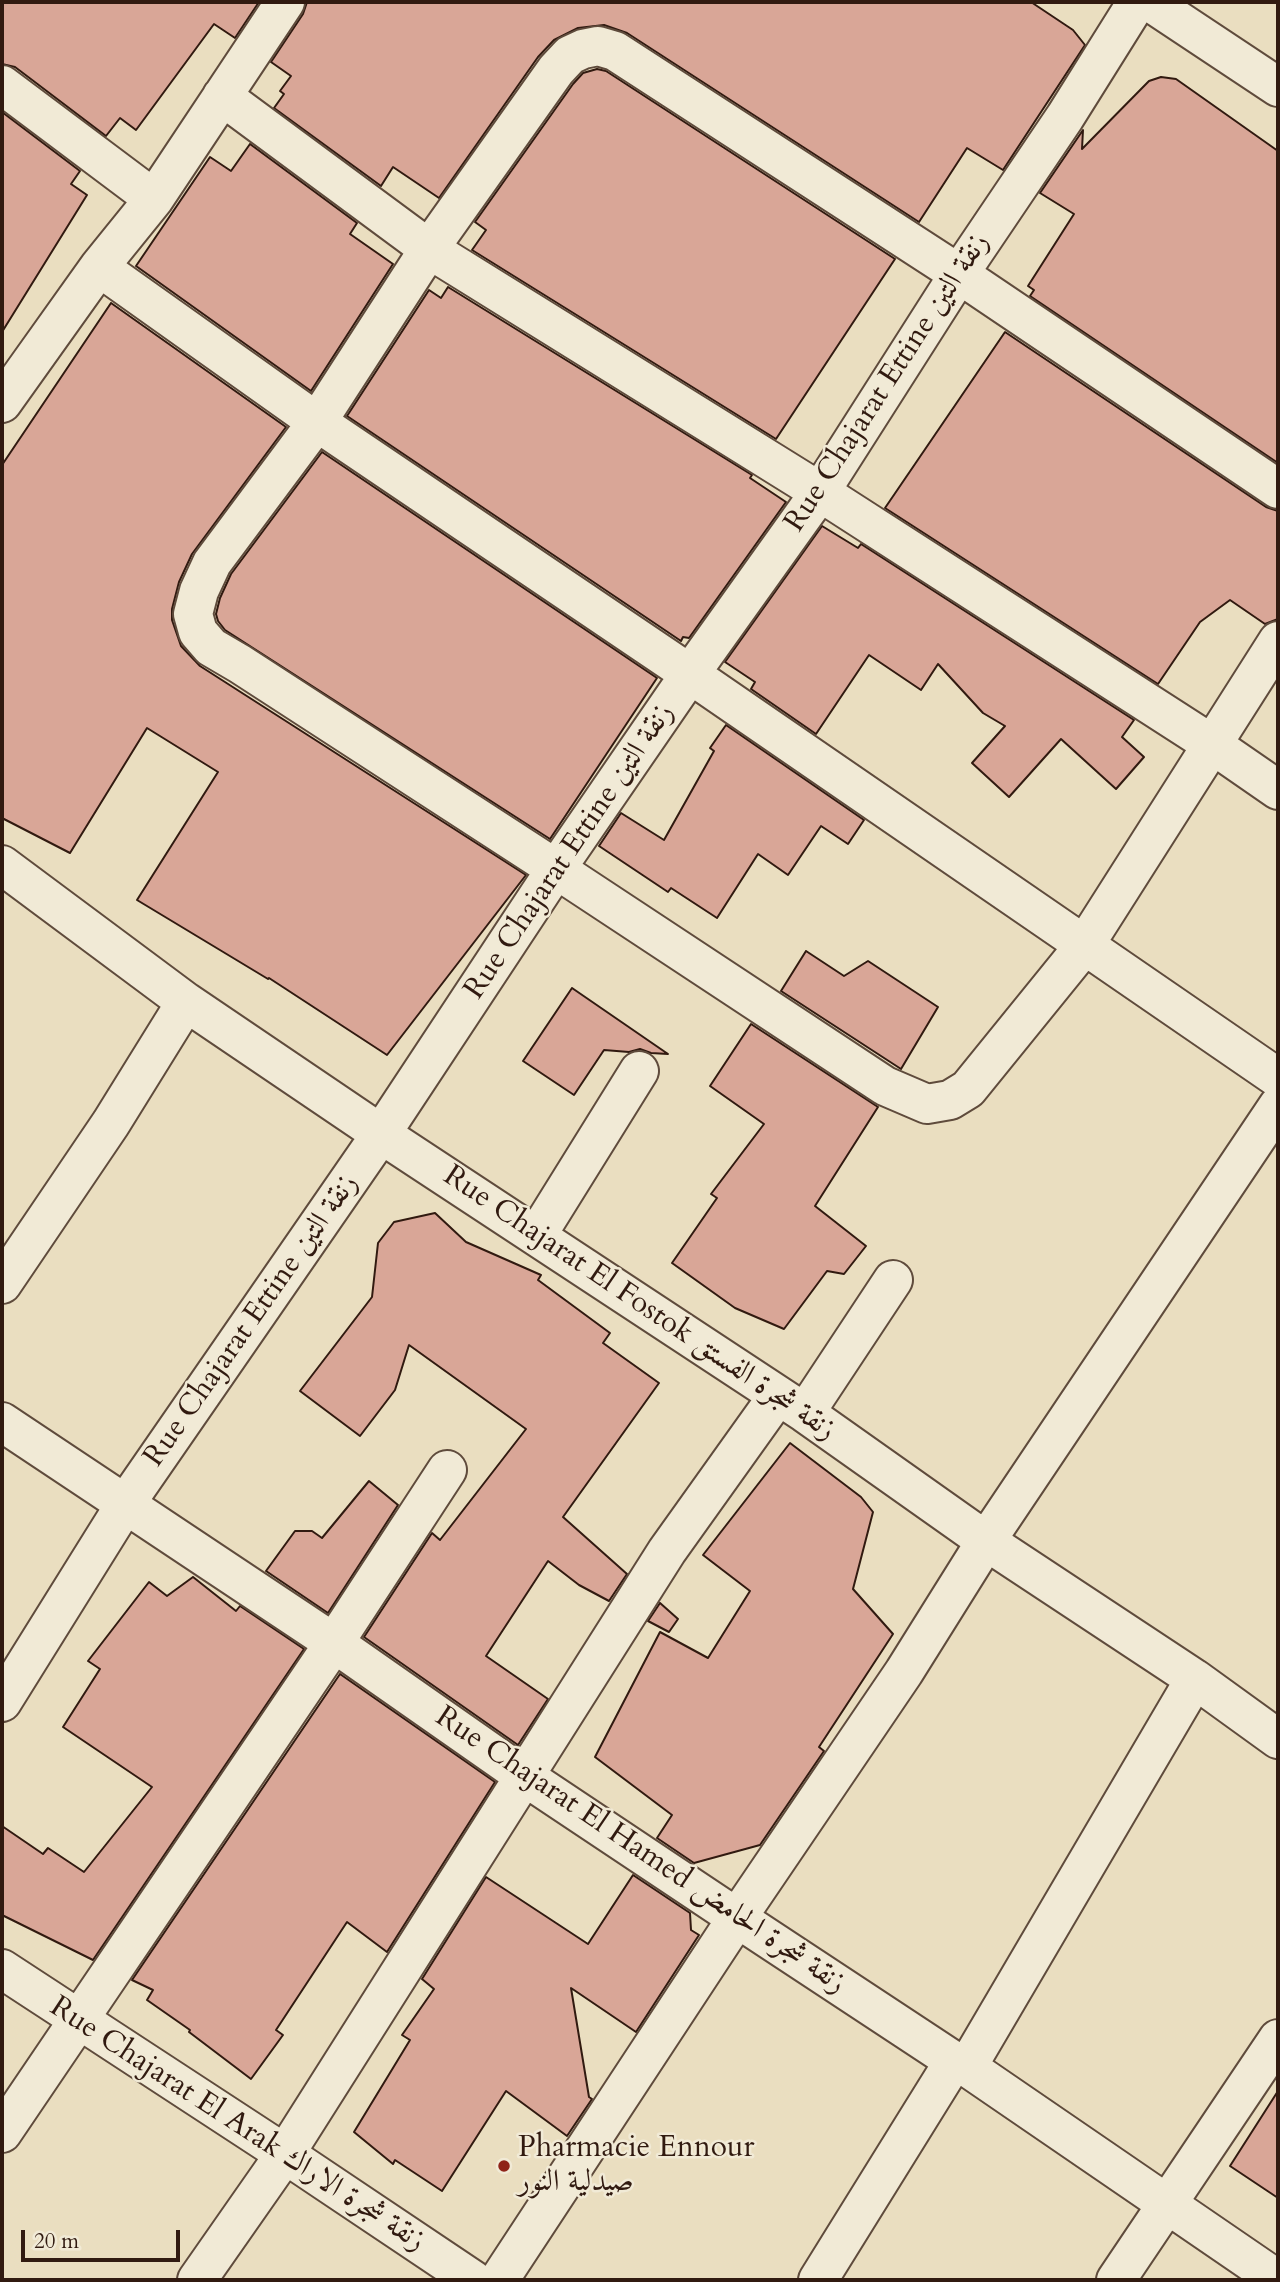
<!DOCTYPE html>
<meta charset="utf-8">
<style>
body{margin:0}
#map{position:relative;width:1280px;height:2282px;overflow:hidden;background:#eadec0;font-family:Cardo,serif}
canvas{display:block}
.frame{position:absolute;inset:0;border:4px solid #311a10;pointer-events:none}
.scale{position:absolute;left:21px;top:2230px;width:159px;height:32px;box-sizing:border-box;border:4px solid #311a10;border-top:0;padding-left:9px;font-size:21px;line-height:24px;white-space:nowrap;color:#311a10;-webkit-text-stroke:5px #f1ead6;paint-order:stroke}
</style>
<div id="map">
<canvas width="1280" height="2282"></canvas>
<div class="frame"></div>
<div class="scale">20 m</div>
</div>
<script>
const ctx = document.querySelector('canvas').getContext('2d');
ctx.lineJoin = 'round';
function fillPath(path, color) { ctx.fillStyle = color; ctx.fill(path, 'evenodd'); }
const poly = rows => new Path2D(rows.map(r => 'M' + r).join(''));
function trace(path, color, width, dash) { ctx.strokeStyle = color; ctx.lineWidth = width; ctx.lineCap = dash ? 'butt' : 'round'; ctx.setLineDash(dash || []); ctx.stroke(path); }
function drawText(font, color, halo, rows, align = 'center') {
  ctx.font = font + ' Cardo,Amiri,serif'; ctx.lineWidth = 5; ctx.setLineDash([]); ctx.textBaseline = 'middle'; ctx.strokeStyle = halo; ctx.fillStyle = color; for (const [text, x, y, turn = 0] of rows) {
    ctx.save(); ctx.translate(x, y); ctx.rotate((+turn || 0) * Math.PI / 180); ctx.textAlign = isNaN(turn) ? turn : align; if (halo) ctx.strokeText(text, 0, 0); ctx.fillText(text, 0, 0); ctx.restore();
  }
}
const building = poly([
 [2,2,259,2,235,38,214,24,136,130,120,118,106,136,15,67,2,64,2,2],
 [307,2,1031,2,1073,30,1085,45,1003,170,967,148,919,222,627,33,604,25,578,28,554,40,538,57,439,198,393,167,381,186,274,108,284,94,280,91,291,76,271,62,303,14,307,2],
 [597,69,606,71,895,259,776,439,472,250,486,230,475,222,573,84,583,73,597,69],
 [1161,77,1176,79,1278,151,1278,463,1030,296,1034,290,1028,286,1074,214,1040,193,1083,130,1082,149,1149,81,1161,77],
 [2,112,80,171,71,184,87,195,2,332,2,112],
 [250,144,357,223,350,234,393,264,311,391,136,266,210,157,231,171,250,144],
 [448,287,752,475,750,478,786,502,689,638,683,637,681,641,347,416,429,290,441,298,448,287],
 [111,303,286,427,192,554,179,582,172,609,172,620,181,646,200,666,526,875,387,1055,269,978,268,979,137,900,218,772,147,728,70,853,2,818,2,465,111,303],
 [1005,332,1266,507,1278,511,1278,619,1265,624,1230,600,1200,622,1158,684,885,508,1005,332],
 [322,452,657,678,550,839,225,630,218,621,216,614,220,598,231,574,322,452],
 [822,526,858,548,861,544,1134,720,1122,737,1144,757,1116,789,1061,739,1009,797,972,763,1005,726,983,713,938,664,921,690,869,655,816,734,751,689,755,682,725,662,822,526],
 [726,725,864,820,848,844,821,826,788,875,758,854,717,918,671,888,668,892,599,846,621,813,664,840,714,751,710,748,726,725],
 [806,951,844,976,868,961,938,1007,901,1069,781,991,806,951],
 [572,988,668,1054,651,1053,640,1049,629,1052,604,1050,574,1095,523,1061,572,988],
 [751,1024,878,1107,815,1206,866,1246,844,1274,827,1271,784,1329,735,1308,672,1263,717,1198,711,1194,764,1124,710,1086,751,1024],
 [435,1213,466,1242,541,1275,538,1280,610,1333,603,1343,659,1383,563,1517,627,1574,609,1601,579,1585,548,1561,486,1656,548,1699,518,1745,364,1637,432,1533,440,1540,526,1429,409,1345,395,1390,360,1436,300,1391,372,1297,378,1243,394,1222,435,1213],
 [790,1443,861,1497,873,1512,853,1589,893,1634,819,1747,824,1751,760,1845,694,1863,657,1838,672,1815,595,1757,660,1632,708,1658,750,1591,703,1555,790,1443],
 [369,1481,398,1505,328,1613,266,1571,295,1531,312,1531,322,1538,369,1481],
 [193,1577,236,1611,240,1606,304,1649,93,1960,2,1915,2,1826,43,1854,48,1848,84,1872,152,1787,63,1727,100,1669,88,1661,149,1582,167,1596,193,1577],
 [660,1603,678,1619,669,1632,648,1621,660,1603],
 [340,1674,495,1782,387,1952,347,1922,276,2030,283,2035,251,2079,189,2032,190,2030,147,2000,153,1990,132,1980,340,1674],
 [633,1875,690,1913,691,1930,699,1935,636,2032,571,1988,589,2097,592,2099,567,2136,506,2091,442,2191,395,2160,393,2164,354,2132,410,2040,402,2035,434,1989,422,1979,486,1877,588,1944,633,1875],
 [1278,2091,1278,2198,1230,2166,1278,2091]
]);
fillPath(building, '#d9a697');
trace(building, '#311a10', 2);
const minor = poly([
 [1150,2,1278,87],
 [2,85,154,199],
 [222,96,429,249,820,492,1213,745,1278,790],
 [99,267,317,422,690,674,1278,1078],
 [2,403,99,267,154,199,285,2],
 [1278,489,959,274,615,51,598,46,583,49,570,55,556,70,429,249,317,422,212,563,199,591,193,614,198,632,211,647,240,664,556,869,885,1086,927,1104,950,1100,968,1089,1084,946,1278,641],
 [2,865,186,1002,381,1134,805,1413,986,1541,1195,1679,1278,1739],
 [537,1235,639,1071],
 [2,1284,111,1123,186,1002],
 [805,1413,893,1280],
 [2,1422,334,1643,524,1776,737,1918,954,2061,967,2067,1278,2280],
 [2,1702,126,1503,381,1134,556,869,690,674,820,492,959,274,1065,117,1137,2],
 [2,1969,285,2154,473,2280],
 [967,2067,1195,1679],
 [2,2133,334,1643,447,1470],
 [197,2280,285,2154,667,1551,777,1397],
 [499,2280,737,1918,904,1672,986,1541,1278,1106],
 [818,2280,954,2061],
 [1116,2280,1278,2039]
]);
trace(minor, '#5f4b3c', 42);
trace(minor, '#f1ead6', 38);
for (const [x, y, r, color] of [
 [504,2166,7,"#8f2418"]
]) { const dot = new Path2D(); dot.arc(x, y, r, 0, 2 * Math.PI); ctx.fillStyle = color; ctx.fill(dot); trace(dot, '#f1ead6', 2.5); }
drawText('30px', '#311a10', '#f1ead6', [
 ["Rue Chajarat Ettine زنقة التين",888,383,-57],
 ["Rue Chajarat Ettine زنقة التين",570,852,-56],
 ["Rue Chajarat El Fostok زنقة شجرة الفستق",639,1304,34],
 ["Rue Chajarat Ettine زنقة التين",252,1321,-55],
 ["Rue Chajarat El Hamed زنقة شجرة الحامض",640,1851,34],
 ["Rue Chajarat El Arak زنقة شجرة الاراك",237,2125,33]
]);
drawText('30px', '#311a10', '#f1ead6', [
 ["Pharmacie Ennour",518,2149],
 ["صيدلية النور",518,2183]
], 'left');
</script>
